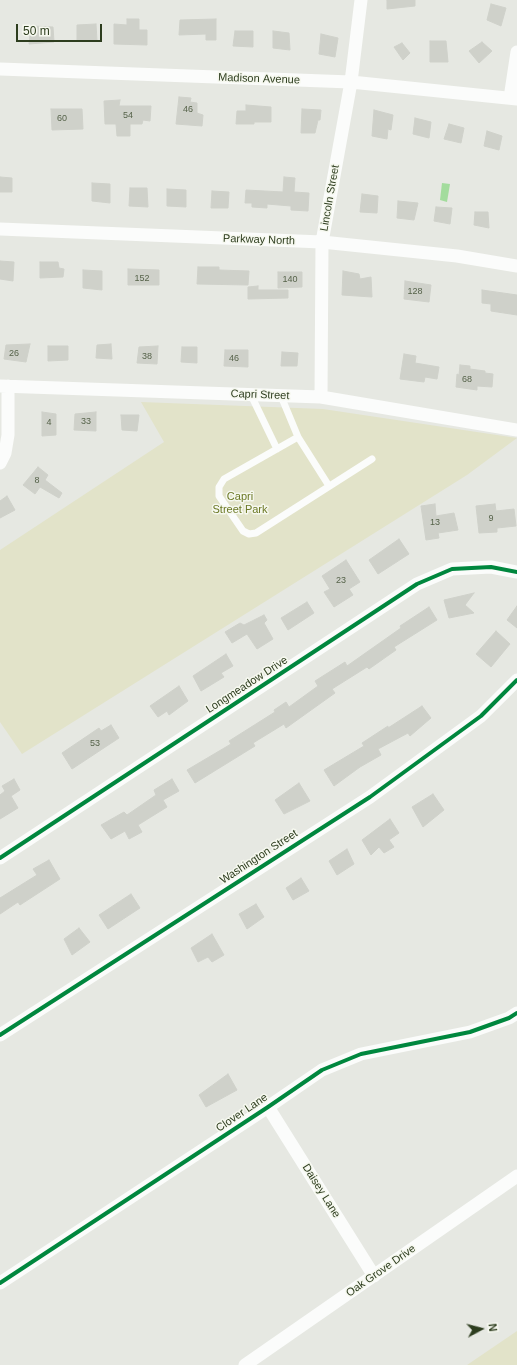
<!DOCTYPE html>
<style>
body{margin:0}
#map{position:relative;width:517px;height:1365px;overflow:hidden;background:#e6e8e2;font-family:Arial,sans-serif}
canvas{display:block}
.north{position:absolute;left:461px;top:1309px;width:40px;height:40px;-webkit-text-stroke:3px #f6f8ef;paint-order:stroke;rotate:83deg;font-size:11px;font-weight:700;line-height:16px;text-align:center;color:#2d3d1e}
.north::after{content:'';display:block;margin:auto;width:14px;height:18px;background:#2d3d1e;clip-path:polygon(50% 0,100% 100%,50% 72%,0 100%)}
.scale{position:absolute;left:16px;top:24px;width:86px;height:18px;box-sizing:border-box;border:2px solid #2d3d1e;border-top:0;padding-left:5px;font-size:12px;line-height:14px;white-space:nowrap;color:#2d3d1e;-webkit-text-stroke:3px #f6f8ef;paint-order:stroke}
</style>
<div id="map">
<canvas width="517" height="1365"></canvas>
<div class="north">N</div>
<div class="scale">50 m</div>
</div>
<script>
const ctx = document.querySelector('canvas').getContext('2d');
ctx.lineJoin = 'round';
function fillPath(path, color) { ctx.fillStyle = color; ctx.fill(path, 'evenodd'); }
const poly = rows => new Path2D(rows.map(r => 'M' + r).join(''));
function trace(path, color, width, dash) { ctx.strokeStyle = color; ctx.lineWidth = width; ctx.lineCap = dash ? 'butt' : 'round'; ctx.setLineDash(dash || []); ctx.stroke(path); }
function drawText(font, color, halo, rows, align = 'center') {
  ctx.font = font + ' Arial,sans-serif'; ctx.lineWidth = 3; ctx.setLineDash([]); ctx.textBaseline = 'middle'; ctx.strokeStyle = halo; ctx.fillStyle = color; for (const [text, x, y, turn = 0] of rows) {
    ctx.save(); ctx.translate(x, y); ctx.rotate((+turn || 0) * Math.PI / 180); ctx.textAlign = isNaN(turn) ? turn : align; if (halo) ctx.strokeText(text, 0, 0); ctx.fillText(text, 0, 0); ctx.restore();
  }
}
fillPath(poly([
 [141,402,323,409,517,438,467,475,22,754,0,722,0,550,164,442],
 [517,1331,517,1365,467,1365]
]), '#e2e3c9');
fillPath(poly([
 [442,183,450,184,447,202,440,200]
]), '#a3dc9d');
const building = poly([
 [387,0,415,0,415,6,387,9,387,0],
 [491,4,506,8,501,26,487,20,491,4],
 [127,19,139,19,139,30,147,30,147,45,114,44,114,24,127,25,127,19],
 [216,19,216,40,206,40,206,34,179,35,180,20,216,19],
 [96,24,97,41,77,41,77,25,96,24],
 [31,26,53,27,54,42,29,44,31,26],
 [235,31,253,31,253,47,233,46,235,31],
 [273,31,289,33,290,50,273,48,273,31],
 [321,34,338,38,335,57,319,54,321,34],
 [430,41,446,41,448,62,430,62,430,41],
 [482,42,492,51,479,63,469,51,482,42],
 [402,43,410,53,403,60,394,47,402,43],
 [179,97,191,98,190,102,197,103,197,113,203,115,202,126,176,124,179,97],
 [120,100,119,106,151,106,150,121,143,120,142,124,130,124,130,136,117,136,116,124,105,124,104,101,120,100],
 [246,105,271,107,271,122,254,122,254,124,236,124,237,111,246,111,246,105],
 [51,109,82,109,83,129,52,130,51,109],
 [302,109,321,110,320,120,318,120,315,133,301,133,302,109],
 [374,110,393,115,391,130,388,129,387,139,372,136,374,110],
 [415,118,431,122,429,138,413,134,415,118],
 [449,124,464,128,461,143,444,139,449,124],
 [487,131,502,136,499,150,484,146,487,131],
 [0,177,12,178,12,192,0,192,0,177],
 [284,177,295,178,294,192,309,193,308,211,291,210,291,206,267,204,267,208,252,207,252,203,245,203,246,190,283,192,284,177],
 [92,183,110,184,110,203,92,201,92,183],
 [130,188,147,188,148,207,129,206,130,188],
 [167,189,186,190,186,207,167,206,167,189],
 [212,191,229,192,228,208,211,208,212,191],
 [362,194,378,196,377,213,360,212,362,194],
 [398,201,418,203,414,220,397,218,398,201],
 [436,207,452,208,450,224,434,221,436,207],
 [475,212,488,212,489,228,474,225,475,212],
 [0,261,14,262,13,281,0,279,0,261],
 [40,262,58,262,59,268,64,269,63,277,40,278,40,262],
 [198,267,219,267,219,270,249,271,248,285,197,284,198,267],
 [128,269,159,270,159,285,128,285,128,269],
 [83,270,102,271,102,290,83,288,83,270],
 [343,271,359,274,360,279,371,277,372,297,342,295,343,271],
 [278,272,302,272,302,287,278,288,278,272],
 [405,281,431,285,429,302,404,299,405,281],
 [258,286,258,290,288,290,288,298,248,299,248,287,258,286],
 [482,290,517,295,517,315,491,311,491,304,482,303,482,290],
 [30,344,26,362,4,359,6,345,30,344],
 [111,344,112,359,96,358,97,345,111,344],
 [48,346,68,346,68,360,48,361,48,346],
 [158,346,157,364,137,363,139,347,158,346],
 [182,347,197,347,197,363,181,362,182,347],
 [225,350,248,350,248,367,224,366,225,350],
 [282,352,298,353,297,366,281,366,282,352],
 [404,354,416,356,415,363,439,367,437,379,425,377,424,382,400,379,404,354],
 [460,365,470,366,470,369,485,371,485,373,493,374,492,387,477,386,477,390,456,387,457,374,459,375,460,365],
 [42,412,56,414,56,435,42,436,42,412],
 [96,412,96,431,74,430,75,414,96,412],
 [121,415,139,415,137,431,122,430,121,415],
 [38,467,48,475,45,480,62,493,59,498,40,487,35,494,23,485,38,467],
 [7,496,15,510,0,518,0,501,7,496],
 [435,504,436,516,454,513,458,530,438,533,439,538,426,540,421,506,435,504],
 [495,504,496,511,514,509,516,526,497,528,497,532,479,533,476,506,495,504],
 [399,539,409,554,378,574,369,560,399,539],
 [346,560,360,582,349,589,353,595,334,607,324,592,330,589,322,576,346,560],
 [474,593,465,605,474,613,449,618,444,600,474,593],
 [307,602,314,613,288,630,281,618,307,602],
 [517,606,517,628,507,620,517,606],
 [429,607,437,620,394,647,396,650,369,669,367,667,332,689,335,693,286,728,284,724,253,743,255,746,195,783,187,770,231,744,229,741,275,712,274,710,286,702,289,707,318,686,315,681,345,662,347,666,401,628,400,626,429,607],
 [264,615,267,620,264,623,273,639,257,649,247,634,232,643,225,632,240,623,244,625,264,615],
 [496,631,510,644,491,667,476,654,496,631],
 [226,654,233,666,221,673,224,677,201,691,193,676,226,654],
 [179,686,188,701,169,715,167,711,158,717,150,706,179,686],
 [422,706,431,718,410,736,408,733,378,749,381,755,360,767,334,786,324,770,364,746,362,743,388,726,388,728,422,706],
 [111,725,119,738,72,769,62,753,99,728,101,731,111,725],
 [14,779,20,790,11,796,18,808,0,819,0,795,5,791,2,786,14,779],
 [172,779,179,791,163,800,167,807,138,825,142,832,129,839,125,831,111,839,101,825,124,812,127,815,156,795,154,790,172,779],
 [299,783,310,801,284,814,275,800,299,783],
 [433,794,444,810,423,827,412,807,433,794],
 [390,819,399,833,389,840,394,847,384,853,379,847,371,855,362,840,390,819],
 [347,849,354,864,337,875,329,861,347,849],
 [49,860,60,879,20,905,18,902,0,914,0,898,37,875,33,869,49,860],
 [301,878,309,891,293,900,286,888,301,878],
 [131,894,140,908,108,929,99,915,131,894],
 [256,904,264,917,247,929,239,914,256,904],
 [79,928,90,942,72,955,64,939,79,928],
 [212,934,224,955,212,962,208,957,198,962,191,948,212,934],
 [228,1074,237,1090,206,1107,199,1095,228,1074]
]);
fillPath(building, '#cfd1ca');
trace(building, '#cfd1ca', 1);
trace(poly([
 [251,395,277,449],
 [281,396,298,437,329,486],
 [298,437,224,479,219,487,219,496,243,531,249,534,256,533,372,459]
]), '#fbfcfb', 7);
trace(poly([
 [0,69,351,82,517,99],
 [510,98,517,52],
 [0,229,322,242,457,256,517,266],
 [0,386,321,397,517,430],
 [321,397,322,242,351,82,361,0],
 [0,463,5,453,8,435,8,386],
 [0,858,417,584,452,569,491,567,517,572],
 [0,1035,370,797,481,716,517,680],
 [268,1107,374,1276],
 [0,1283,268,1107,322,1070,361,1054,470,1032,509,1018,517,1013],
 [245,1365,517,1176]
]), '#fbfcfb', 13);
trace(poly([
 [0,858,417,584,452,569,491,567,517,572],
 [0,1035,370,797,481,716,517,680],
 [0,1283,268,1107,322,1070,361,1054,470,1032,509,1018,517,1013]
]), '#00873e', 4);
drawText('9px', '#56634a', null, [
 ["46",188,110],
 ["54",128,116],
 ["60",62,119],
 ["152",142,279],
 ["140",290,280],
 ["128",415,292],
 ["26",14,354],
 ["38",147,357],
 ["46",234,359],
 ["68",467,380],
 ["33",86,422],
 ["4",49,423],
 ["8",37,481],
 ["9",491,519],
 ["13",435,523],
 ["23",341,581],
 ["53",95,744]
]);
drawText('11px', '#2d3d1e', '#f6f8ef', [
 ["Madison Avenue",259,79,2],
 ["Lincoln Street",330,198,-80],
 ["Parkway North",259,240,2],
 ["Capri Street",260,395,2],
 ["Longmeadow Drive",247,685,-33],
 ["Washington Street",259,857,-33],
 ["Clover Lane",242,1113,-34],
 ["Daisey Lane",321,1191,58],
 ["Oak Grove Drive",381,1271,-35]
]);
drawText('11px', '#6b7824', '#f6f8ef', [
 ["Capri",240,497],
 ["Street Park",240,510]
]);
</script>
